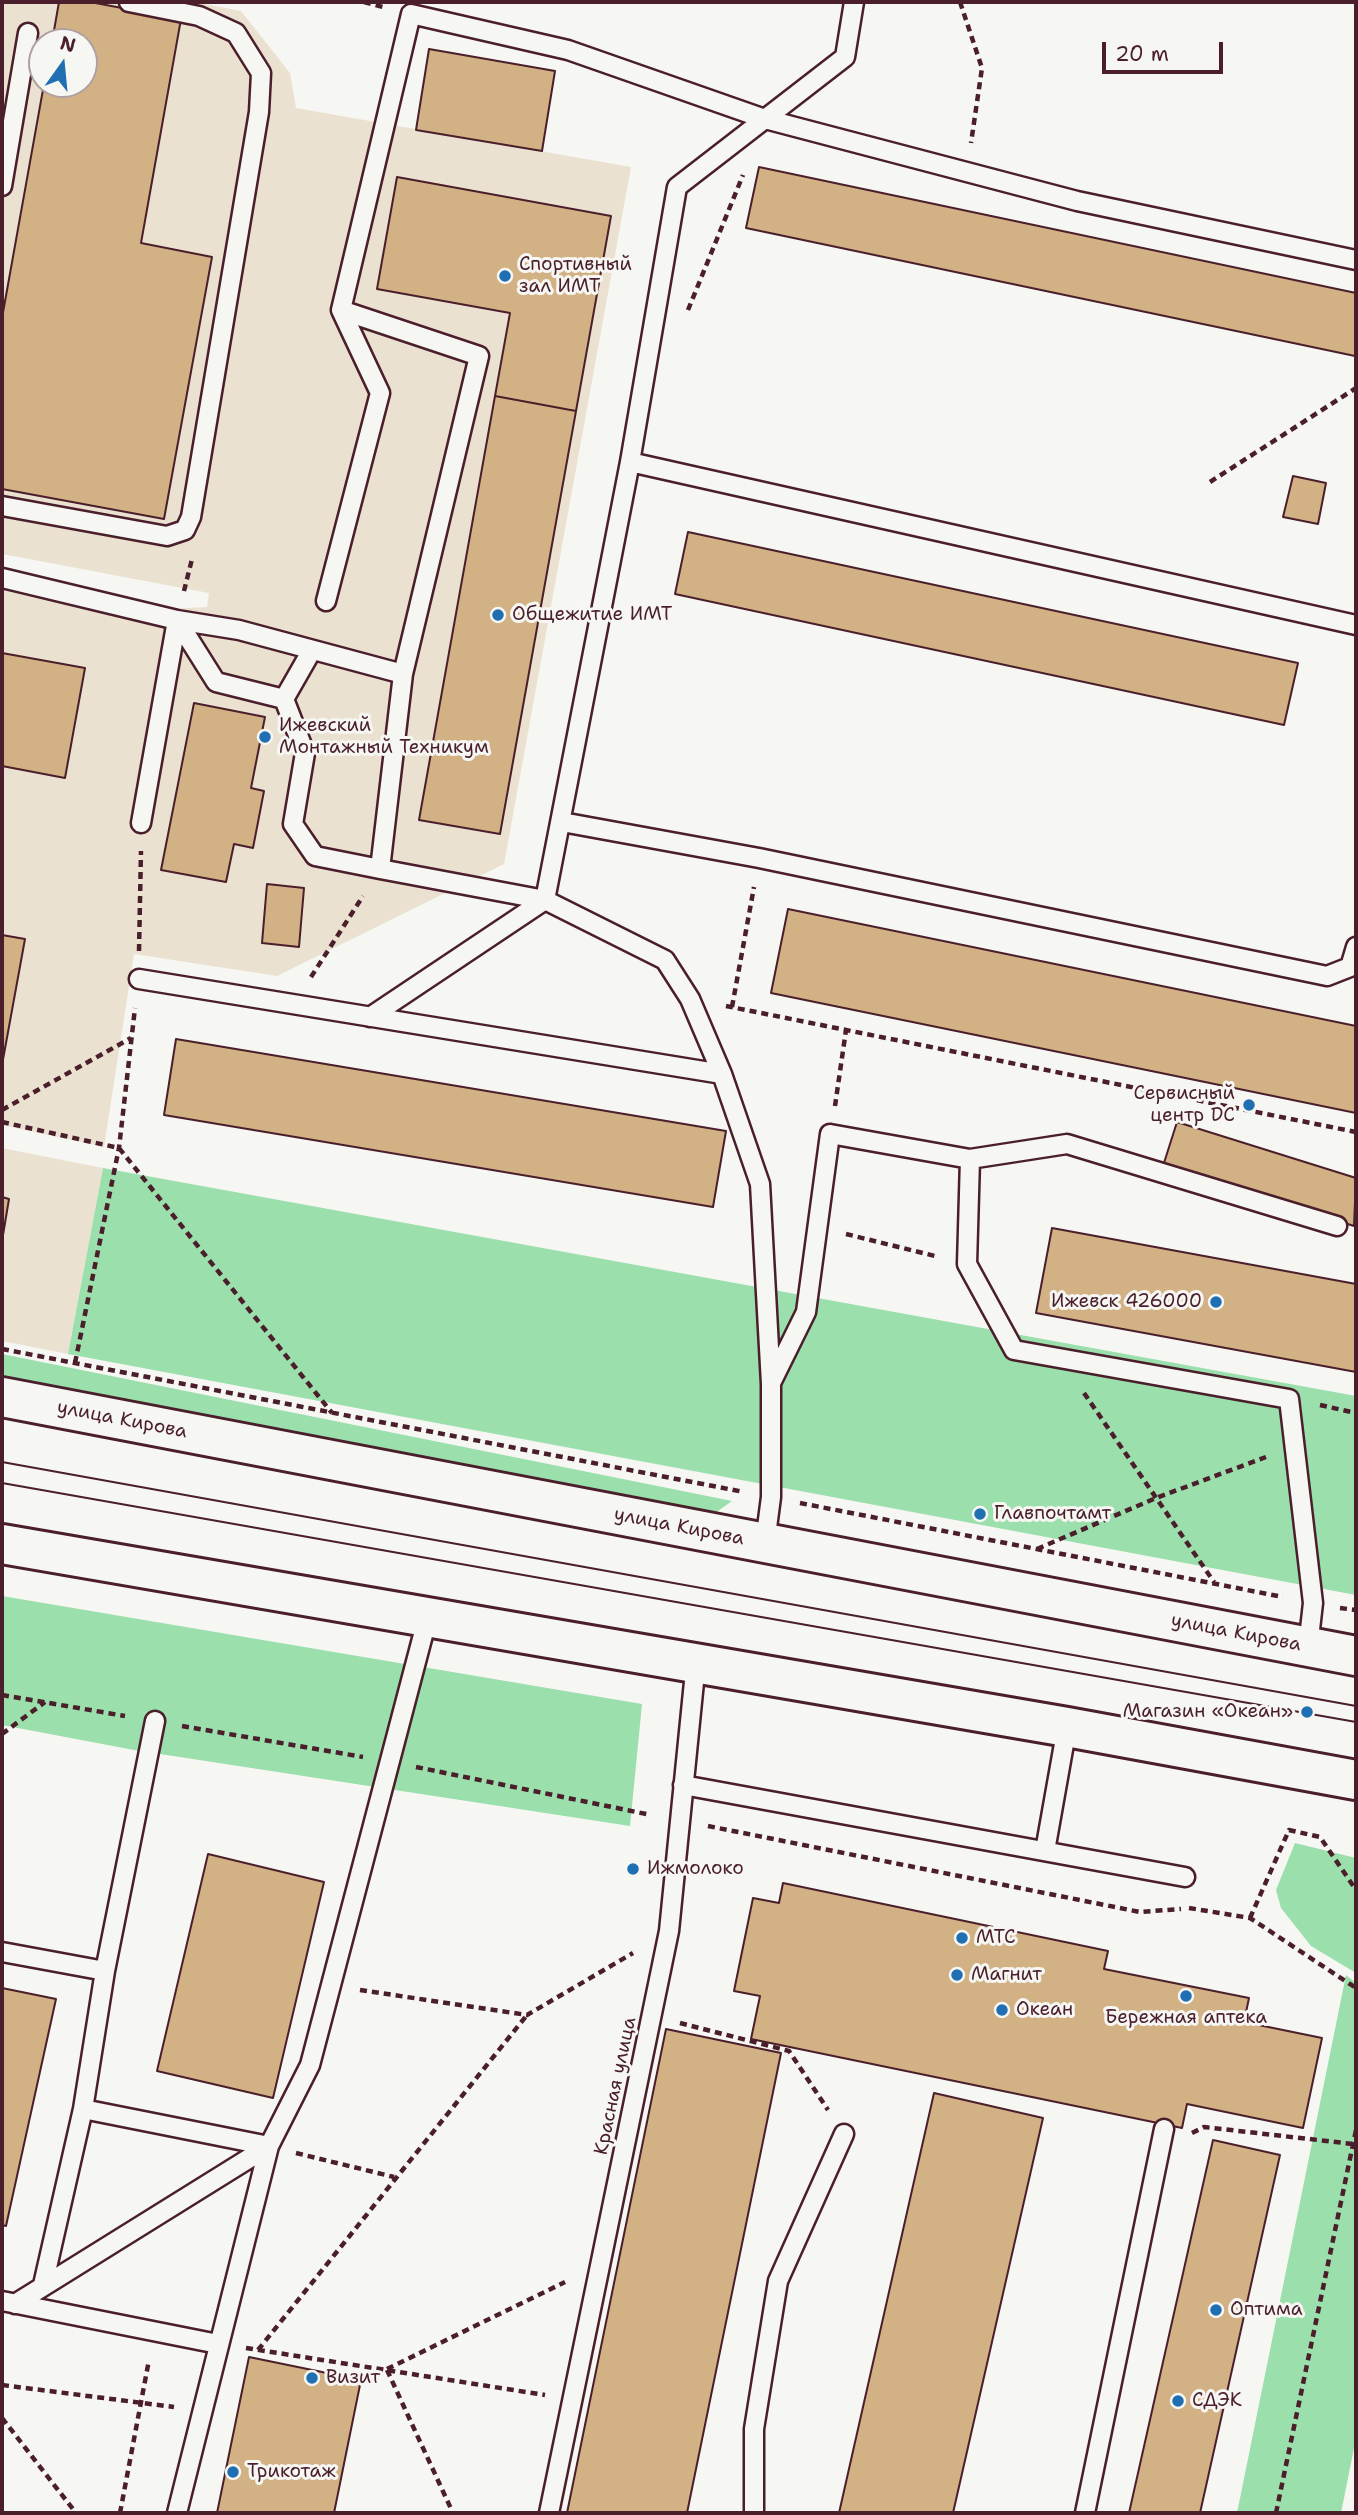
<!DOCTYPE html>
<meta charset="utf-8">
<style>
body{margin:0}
#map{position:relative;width:1358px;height:2515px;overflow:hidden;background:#f6f6f2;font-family:"Shantell Sans",sans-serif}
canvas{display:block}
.frame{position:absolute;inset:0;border:4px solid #4a1f2b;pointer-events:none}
.north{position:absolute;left:28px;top:28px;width:70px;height:70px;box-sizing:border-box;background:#f6f6f2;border:2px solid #b1a0a2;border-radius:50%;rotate:15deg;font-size:19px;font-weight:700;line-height:28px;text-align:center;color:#4a1f2b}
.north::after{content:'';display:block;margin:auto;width:24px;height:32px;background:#1f6fb2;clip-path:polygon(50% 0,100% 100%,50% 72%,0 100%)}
.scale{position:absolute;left:1102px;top:42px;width:121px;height:32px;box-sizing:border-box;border:4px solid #4a1f2b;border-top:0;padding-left:9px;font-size:21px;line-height:24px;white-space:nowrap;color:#4a1f2b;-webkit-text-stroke:5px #f6f6f2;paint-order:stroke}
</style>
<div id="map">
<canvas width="1358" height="2515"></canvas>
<div class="frame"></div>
<div class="north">N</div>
<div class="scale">20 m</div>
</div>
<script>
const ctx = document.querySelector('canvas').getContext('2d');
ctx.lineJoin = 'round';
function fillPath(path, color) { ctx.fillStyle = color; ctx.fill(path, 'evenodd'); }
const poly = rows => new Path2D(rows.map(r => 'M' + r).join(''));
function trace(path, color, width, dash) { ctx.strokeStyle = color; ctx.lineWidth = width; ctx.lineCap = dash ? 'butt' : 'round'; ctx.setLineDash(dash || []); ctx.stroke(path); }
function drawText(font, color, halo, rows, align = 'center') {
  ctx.font = font + ' "Shantell Sans",sans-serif'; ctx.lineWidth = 6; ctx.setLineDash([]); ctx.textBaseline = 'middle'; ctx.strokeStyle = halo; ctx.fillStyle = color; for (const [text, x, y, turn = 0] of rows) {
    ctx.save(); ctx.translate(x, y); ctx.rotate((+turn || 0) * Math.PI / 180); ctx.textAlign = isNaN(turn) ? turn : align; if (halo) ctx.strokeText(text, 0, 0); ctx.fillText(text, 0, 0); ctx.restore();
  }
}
fillPath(poly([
 [2,2,194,2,241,11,290,73,296,108,631,167,504,864,277,976,134,954,104,1147,2,1125,2,577,167,609,207,607,209,593,2,554],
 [42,42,84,42,84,84,42,84],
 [2,1148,103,1168,68,1354,2,1341]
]), '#ebe1d1');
fillPath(poly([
 [103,1168,1356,1396,1356,1595,68,1354],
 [2,1354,732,1501,711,1516,2,1379],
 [2,1596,642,1704,630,1826,134,1750,2,1725],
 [1295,1843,1356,1858,1356,1973,1311,1946,1281,1908,1276,1890],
 [1346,1975,1356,1983,1356,2438,1341,2513,1237,2513]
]), '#9adfac');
const building = poly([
 [59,2,90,2,181,19,141,243,212,257,164,519,2,489,2,318,44,84,84,84,84,42,52,42,59,2],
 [429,49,555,71,542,151,416,130,429,49],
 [759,167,1356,293,1355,356,746,228,759,167],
 [397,177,611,216,576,411,495,396,510,313,377,289,397,177],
 [495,396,576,411,500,834,419,820,495,396],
 [1293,476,1326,483,1318,524,1283,517,1293,476],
 [688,532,1298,663,1284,725,675,594,688,532],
 [2,653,85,668,65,778,2,766,2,653],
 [194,703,265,717,251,788,264,791,253,848,234,844,226,882,161,870,194,703],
 [267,884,304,888,299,947,262,943,267,884],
 [788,909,1356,1026,1356,1113,771,993,788,909],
 [2,935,25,939,2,1065,2,935],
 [176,1039,726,1131,713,1207,164,1115,176,1039],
 [1177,1122,1356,1178,1354,1226,1163,1166,1177,1122],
 [2,1197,9,1199,2,1241,2,1197],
 [1052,1228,1356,1284,1356,1372,1036,1313,1052,1228],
 [208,1854,324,1882,273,2098,157,2071,208,1854],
 [783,1883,1108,1951,1104,1969,1249,1998,1244,2022,1322,2038,1303,2128,1187,2104,1182,2128,751,2039,760,1996,734,1991,753,1898,779,1903,783,1883],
 [2,1988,56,1999,6,2226,2,2225,2,1988],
 [666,2029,781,2053,687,2513,567,2513,666,2029],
 [934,2093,1043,2118,953,2513,839,2513,934,2093],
 [1213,2140,1280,2155,1200,2513,1129,2513,1213,2140],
 [249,2357,361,2380,334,2513,217,2513,249,2357]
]);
fillPath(building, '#d2b185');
trace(building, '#4a1f2b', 2);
const service = poly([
 [2,186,28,33],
 [630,462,1356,625],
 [2,506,167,536,185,530,191,517,259,112,261,73,236,33,199,16,129,2],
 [2,578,177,620,239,630,403,674,380,869,545,900],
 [326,601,380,393,341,310],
 [177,620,216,682,284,699,305,753,293,824,315,856,380,869],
 [403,674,479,356,341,310,411,14,568,50,765,119,1077,201,1356,260],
 [284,699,312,650],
 [562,822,759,858,1327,976,1350,967,1356,947],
 [141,823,177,620],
 [139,979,722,1074],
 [370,1017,545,900],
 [970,1159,1067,1144,1337,1226],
 [771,1383,806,1312,830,1134,970,1159,967,1264,1014,1350,1289,1399,1313,1603,1308,1647],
 [765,1543,771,1497,771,1384,760,1184,722,1074,690,999,665,960,545,900,630,462,677,187,845,57,854,2],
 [683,1785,1185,1877],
 [1045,1851,1067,1727],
 [2,1952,105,1971,83,2109,43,2285],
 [105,1971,155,1721],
 [83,2109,269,2146],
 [2,2301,218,2344],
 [15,2304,269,2146],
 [177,2513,269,2146,310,2065,428,1616],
 [549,2513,669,1931,696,1662],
 [754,2513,754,2429,778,2281,844,2134],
 [1085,2513,1164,2129]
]);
const primary = poly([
 [2,1397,1356,1656],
 [2,1544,1067,1727,1356,1780]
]);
trace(service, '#4a1f2b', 23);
trace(primary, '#4a1f2b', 44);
trace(poly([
 [364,2,383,7],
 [960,2,982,68,971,143],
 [688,310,743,175],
 [1210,482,1356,388],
 [184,591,192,559],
 [139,951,141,851],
 [311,977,363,896],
 [726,1006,1356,1132],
 [732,1007,754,887],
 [835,1106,846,1030],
 [2,1110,131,1038],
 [2,1122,119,1148,332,1413],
 [846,1234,939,1257],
 [2,1349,744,1492],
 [75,1363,119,1148,135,1008],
 [1084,1393,1214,1582],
 [1320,1405,1356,1413],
 [800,1503,1283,1597],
 [1037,1549,1156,1498,1266,1457],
 [1340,1608,1356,1610],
 [2,1695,125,1716],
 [182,1726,363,1757],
 [2,1734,45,1702],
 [416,1767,651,1815],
 [708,1826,1140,1912,1181,1909],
 [1189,1908,1250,1918,1356,1988],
 [1250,1918,1289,1830,1320,1837,1356,1890],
 [360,1990,527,2015,633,1953],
 [680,2023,789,2051,828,2110],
 [1192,2133,1204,2127,1353,2144],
 [296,2153,394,2177],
 [246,2348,545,2395],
 [258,2350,527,2015],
 [387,2369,565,2282],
 [387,2370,453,2513],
 [2,2385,174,2407],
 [2,2418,76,2513],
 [120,2513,149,2360],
 [1276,2513,1356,2130]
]), '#4a1f2b', 4.5, [7, 5]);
trace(service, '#f6f6f2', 18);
trace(primary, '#f6f6f2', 38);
trace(poly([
 [2,1462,1356,1706],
 [2,1483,1356,1722]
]), '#4a1f2b', 2);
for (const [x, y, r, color] of [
 [505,276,7,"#1f6fb2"],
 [498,615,7,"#1f6fb2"],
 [265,737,7,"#1f6fb2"],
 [1249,1105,7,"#1f6fb2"],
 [1216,1302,7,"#1f6fb2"],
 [980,1514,7,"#1f6fb2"],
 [1307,1712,7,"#1f6fb2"],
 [633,1869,7,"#1f6fb2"],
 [962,1938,7,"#1f6fb2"],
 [957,1975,7,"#1f6fb2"],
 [1186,1996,7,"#1f6fb2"],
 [1002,2010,7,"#1f6fb2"],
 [1216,2310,7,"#1f6fb2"],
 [312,2378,7,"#1f6fb2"],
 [1178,2401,7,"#1f6fb2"],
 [233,2472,7,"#1f6fb2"]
]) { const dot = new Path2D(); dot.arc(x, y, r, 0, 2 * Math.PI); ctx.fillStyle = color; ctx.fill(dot); trace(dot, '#f6f6f2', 2.5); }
drawText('19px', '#4a1f2b', '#f6f6f2', [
 ["Спортивный",519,265],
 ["зал ИМТ",519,287],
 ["Общежитие ИМТ",512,615],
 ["Ижевский",279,726],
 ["Монтажный Техникум",279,748],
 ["Сервисный",1235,1094,"right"],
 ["центр DC",1235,1116,"right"],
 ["Ижевск 426000",1202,1302,"right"],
 ["Главпочтамт",994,1514],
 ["Магазин «Океан»",1293,1712,"right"],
 ["Ижмолоко",647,1869],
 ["МТС",976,1938],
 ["Магнит",971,1975],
 ["Океан",1016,2010],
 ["Бережная аптека",1186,2018,"center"],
 ["Оптима",1230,2310],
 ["Визит",326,2378],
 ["СДЭК",1192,2401],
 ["Трикотаж",247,2472]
], 'left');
drawText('19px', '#4a1f2b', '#f6f6f2', [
 ["улица Кирова",122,1420,11],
 ["улица Кирова",679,1527,11],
 ["улица Кирова",1236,1633,11],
 ["Красная улица",616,2086,-78]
]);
</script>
